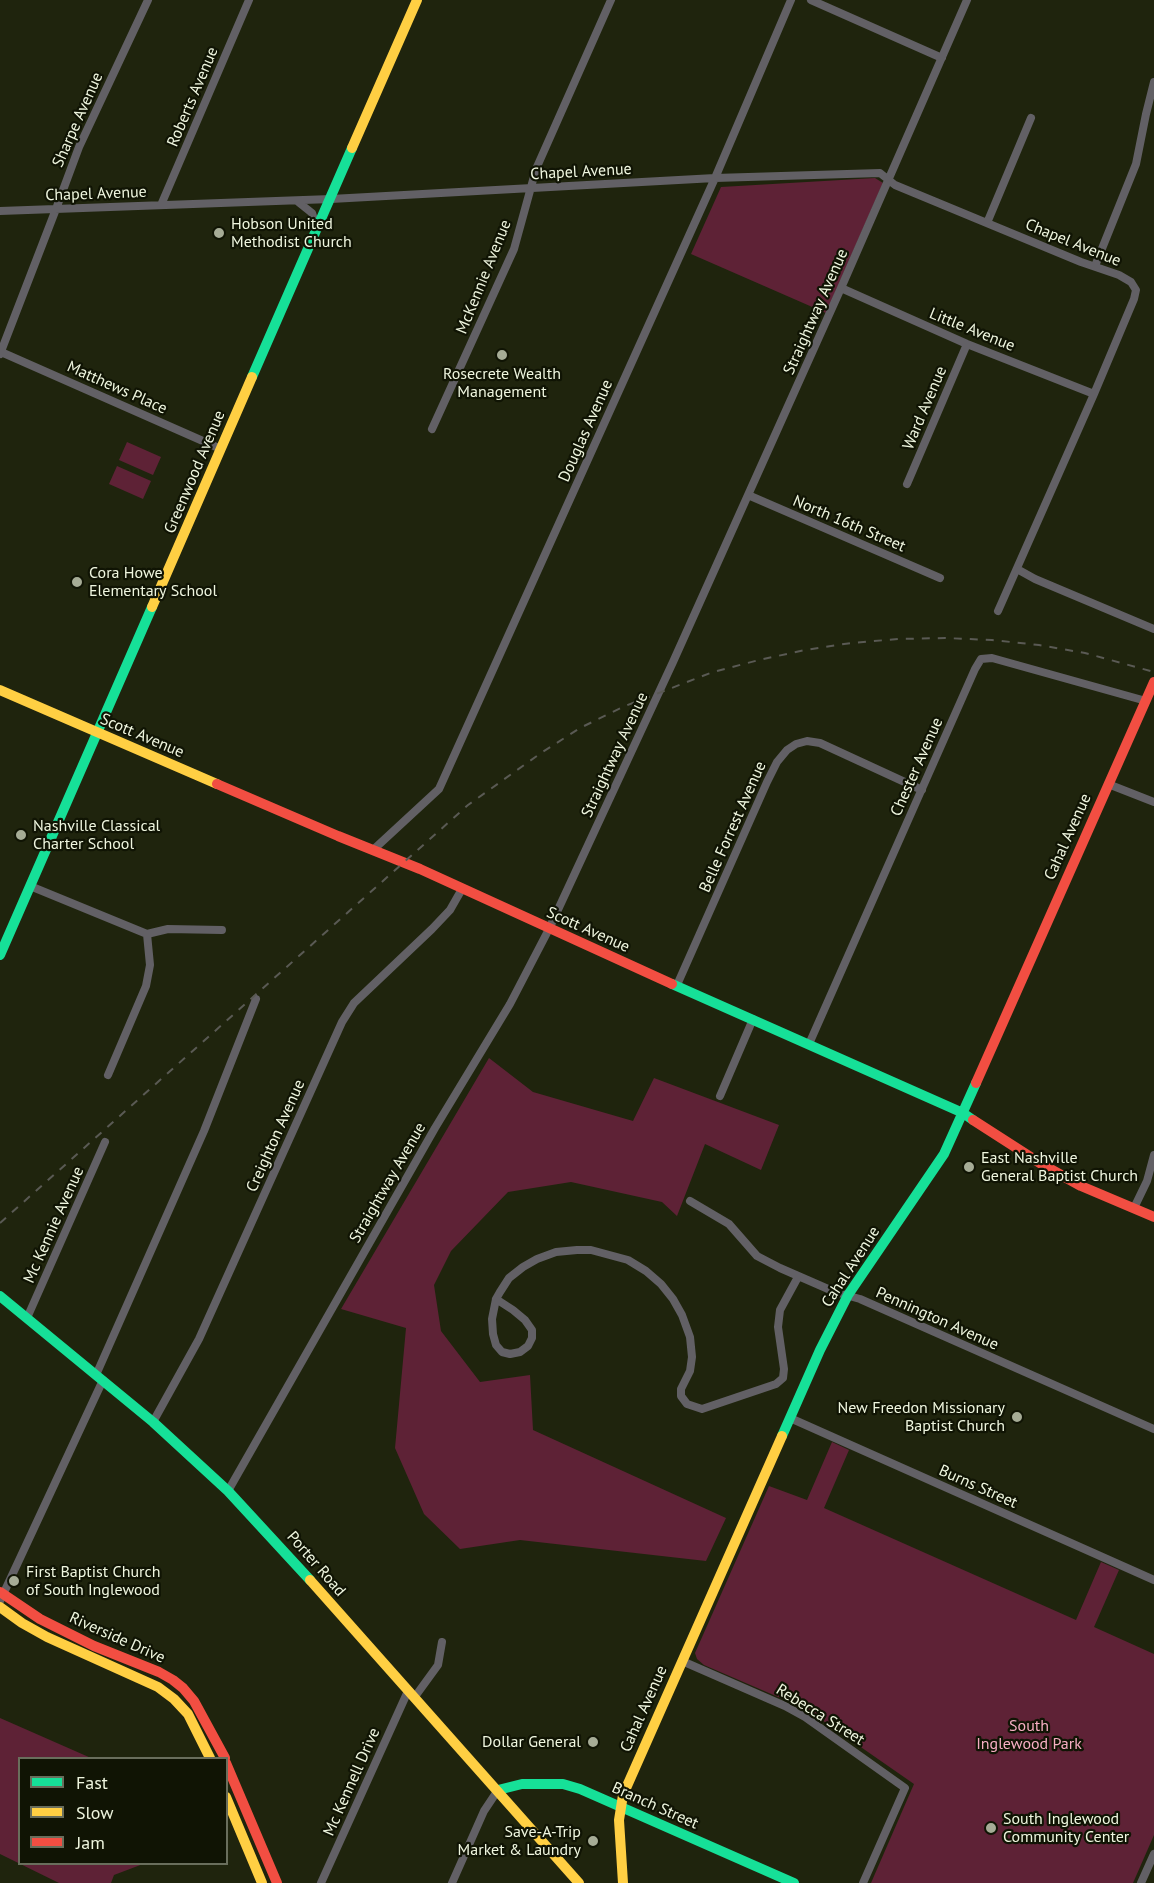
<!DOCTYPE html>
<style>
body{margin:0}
#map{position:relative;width:1154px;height:1883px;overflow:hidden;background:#1f240d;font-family:"PT Sans",sans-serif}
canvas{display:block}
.legend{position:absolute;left:18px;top:1757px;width:210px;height:108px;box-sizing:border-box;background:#101404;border:2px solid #696e5c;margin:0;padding:8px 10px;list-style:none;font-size:18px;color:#eff6df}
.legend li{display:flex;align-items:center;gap:12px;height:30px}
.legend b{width:30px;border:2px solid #696e5c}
</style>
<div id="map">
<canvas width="1154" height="1883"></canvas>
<ul class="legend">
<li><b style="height:8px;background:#16e098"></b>Fast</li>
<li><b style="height:8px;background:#ffcf43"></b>Slow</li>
<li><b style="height:8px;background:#f24e42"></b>Jam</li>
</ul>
</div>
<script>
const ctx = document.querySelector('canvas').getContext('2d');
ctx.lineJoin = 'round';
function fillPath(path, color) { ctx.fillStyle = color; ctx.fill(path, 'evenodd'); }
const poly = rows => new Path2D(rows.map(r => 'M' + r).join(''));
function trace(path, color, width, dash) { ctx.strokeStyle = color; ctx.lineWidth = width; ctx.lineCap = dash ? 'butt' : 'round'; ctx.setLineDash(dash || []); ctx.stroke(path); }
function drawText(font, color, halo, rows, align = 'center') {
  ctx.font = font + ' "PT Sans",sans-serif'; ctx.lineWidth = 4.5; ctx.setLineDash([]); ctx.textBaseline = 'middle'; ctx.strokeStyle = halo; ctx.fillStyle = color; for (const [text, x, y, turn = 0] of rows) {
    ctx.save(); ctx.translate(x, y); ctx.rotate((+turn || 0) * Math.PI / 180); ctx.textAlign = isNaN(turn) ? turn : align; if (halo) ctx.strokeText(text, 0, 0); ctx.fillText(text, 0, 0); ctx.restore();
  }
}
fillPath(poly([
 [875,178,883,183,826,313,691,254,721,187],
 [127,442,161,457,153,475,119,460],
 [117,466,151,481,143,499,109,484],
 [489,1058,533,1092,633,1121,654,1078,779,1125,761,1170,705,1144,677,1216,662,1202,571,1182,508,1192,451,1251,434,1285,441,1331,480,1382,530,1375,533,1430,726,1518,706,1561,520,1540,460,1549,424,1514,395,1448,406,1328,341,1309],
 [832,1442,849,1450,824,1508,1076,1620,1101,1562,1119,1570,1094,1627,1154,1654,1154,1835,1133,1883,871,1883,914,1784,806,1709,704,1665,697,1659,695,1653,769,1486,807,1500],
 [0,1718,91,1758,20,1758,20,1864,143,1864,114,1875,111,1883,59,1883,0,1854]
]), '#5e2236');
trace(poly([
 [811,0,942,58],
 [297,201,312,213,317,229],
 [161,205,249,0],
 [0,211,331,199,715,178,880,173,895,185,1081,262,1119,275,1131,282,1136,290,1134,299,1094,394,998,611],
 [987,223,1031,118],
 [1095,266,1136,164,1146,114,1154,82],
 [841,288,967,344,1094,394],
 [1,352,221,449],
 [0,354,56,209,79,147,148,0],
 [432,429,514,249,536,169,611,0],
 [907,484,967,344],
 [748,495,940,578],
 [1017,569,1035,579,1154,629],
 [1108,784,1154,802],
 [373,850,439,789,715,178,791,0],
 [30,886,147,934,168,929,222,930],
 [677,985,767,782,777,762,787,750,796,744,807,741,820,743,922,790],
 [809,1044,975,669,981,659,992,658,1146,701],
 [108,1075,146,986,150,965,147,934],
 [720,1096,753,1019],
 [690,1201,729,1224,757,1256,780,1268,835,1292,860,1299,1154,1429],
 [1134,1208,1147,1181,1154,1155],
 [496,1299,513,1310,525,1320,532,1330,532,1338,528,1346,520,1352,510,1354,502,1352,496,1345,493,1334,492,1319,496,1299,500,1292,509,1278,523,1267,537,1259,556,1252,577,1250,591,1250,628,1260,646,1271,661,1284,673,1299,682,1315,690,1337,692,1357,690,1371,681,1389,681,1396,687,1404,702,1409,776,1384,783,1378,784,1369,778,1327,780,1310,798,1277],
 [27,1318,105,1142],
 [96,1375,204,1131,256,999],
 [790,1418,1154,1580],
 [153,1422,199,1339,342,1022,354,1003,432,929,450,910,462,889],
 [228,1491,435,1128,510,1004,549,929,673,662,841,288,967,0],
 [0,1601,103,1380],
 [682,1661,785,1706,805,1717,905,1788,863,1883],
 [414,1698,438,1665,442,1642],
 [321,1883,408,1691],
 [452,1883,484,1811,498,1790],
 [1141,1883,1154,1854]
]), '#626065', 8);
trace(poly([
 [252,377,352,148],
 [0,955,152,607],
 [672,984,963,1113,973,1120],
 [0,1296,153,1422,228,1491,310,1580],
 [782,1436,820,1350,848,1295,944,1154,976,1083],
 [498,1790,522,1784,563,1784,580,1789,794,1883]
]), '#16e098', 10);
trace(poly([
 [352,148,417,0],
 [152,607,252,377],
 [0,690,217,784],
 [310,1580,579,1883],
 [0,1607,22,1623,47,1637,158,1687,174,1699,188,1714,210,1758],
 [226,1797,262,1883],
 [623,1883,619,1820,623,1795,782,1436]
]), '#ffcf43', 10);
trace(poly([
 [217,784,338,836,420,869,672,984],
 [976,1083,1154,682],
 [973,1120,1043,1165,1081,1186,1154,1217],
 [0,1592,40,1619,94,1646,159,1672,173,1680,183,1688,194,1701,225,1758],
 [226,1763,277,1883]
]), '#f24e42', 10);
trace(poly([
 [0,1223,468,805,541,753,580,728,625,706,713,672,759,660,805,650,851,643,898,639,945,638,992,640,1039,645,1085,653,1154,672]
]), '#5a5a54', 2, [8, 8]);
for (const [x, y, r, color] of [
 [219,233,6,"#a6ac96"],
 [502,355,6,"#a6ac96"],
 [77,582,6,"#a6ac96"],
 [21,835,6,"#a6ac96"],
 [969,1167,6,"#a6ac96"],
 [1017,1417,6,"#a6ac96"],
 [14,1581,6,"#a6ac96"],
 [593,1742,6,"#a6ac96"],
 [991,1828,6,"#a6ac96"],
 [593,1841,6,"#a6ac96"]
]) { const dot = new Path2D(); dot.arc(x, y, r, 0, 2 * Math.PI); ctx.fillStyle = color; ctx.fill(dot); trace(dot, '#101404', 2); }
drawText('16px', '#eff6df', '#101404', [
 ["Roberts Avenue",193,97,-67],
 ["Sharpe Avenue",78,120,-66],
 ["Chapel Avenue",581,172,-3],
 ["Chapel Avenue",96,194,-2],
 ["Chapel Avenue",1073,243,22],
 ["McKennie Avenue",484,277,-68],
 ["Straightway Avenue",816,312,-66],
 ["Little Avenue",972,330,22],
 ["Matthews Place",117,388,24],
 ["Ward Avenue",925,408,-67],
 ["Douglas Avenue",586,431,-66],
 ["Greenwood Avenue",195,472,-67],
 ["North 16th Street",849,524,23],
 ["Scott Avenue",142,736,23],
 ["Straightway Avenue",615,755,-65],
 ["Chester Avenue",917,767,-66],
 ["Belle Forrest Avenue",733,827,-66],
 ["Cahal Avenue",1068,837,-66],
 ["Scott Avenue",588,930,24],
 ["Creighton Avenue",276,1136,-66],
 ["Straightway Avenue",388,1183,-60],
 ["Mc Kennie Avenue",54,1225,-66],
 ["Cahal Avenue",851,1267,-57],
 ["Pennington Avenue",937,1319,24],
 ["Burns Street",978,1487,24],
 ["Porter Road",316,1564,49],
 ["Riverside Drive",117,1638,24],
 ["Cahal Avenue",644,1709,-66],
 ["Rebecca Street",820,1715,32],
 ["Mc Kennell Drive",352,1782,-66],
 ["Branch Street",655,1806,24]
]);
drawText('16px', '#eff6df', '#101404', [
 ["Hobson United",231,224],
 ["Methodist Church",231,242],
 ["Rosecrete Wealth",502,374,"center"],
 ["Management",502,392,"center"],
 ["Cora Howe",89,573],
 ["Elementary School",89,591],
 ["Nashville Classical",33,826],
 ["Charter School",33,844],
 ["East Nashville",981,1158],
 ["General Baptist Church",981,1176],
 ["New Freedon Missionary",1005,1408,"right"],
 ["Baptist Church",1005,1426,"right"],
 ["First Baptist Church",26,1572],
 ["of South Inglewood",26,1590],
 ["Dollar General",581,1742,"right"],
 ["South Inglewood",1003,1819],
 ["Community Center",1003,1837],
 ["Save-A-Trip",581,1832,"right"],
 ["Market & Laundry",581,1850,"right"]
], 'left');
drawText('16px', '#f7aec3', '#101404', [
 ["South",1029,1726],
 ["Inglewood Park",1029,1744]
]);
</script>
